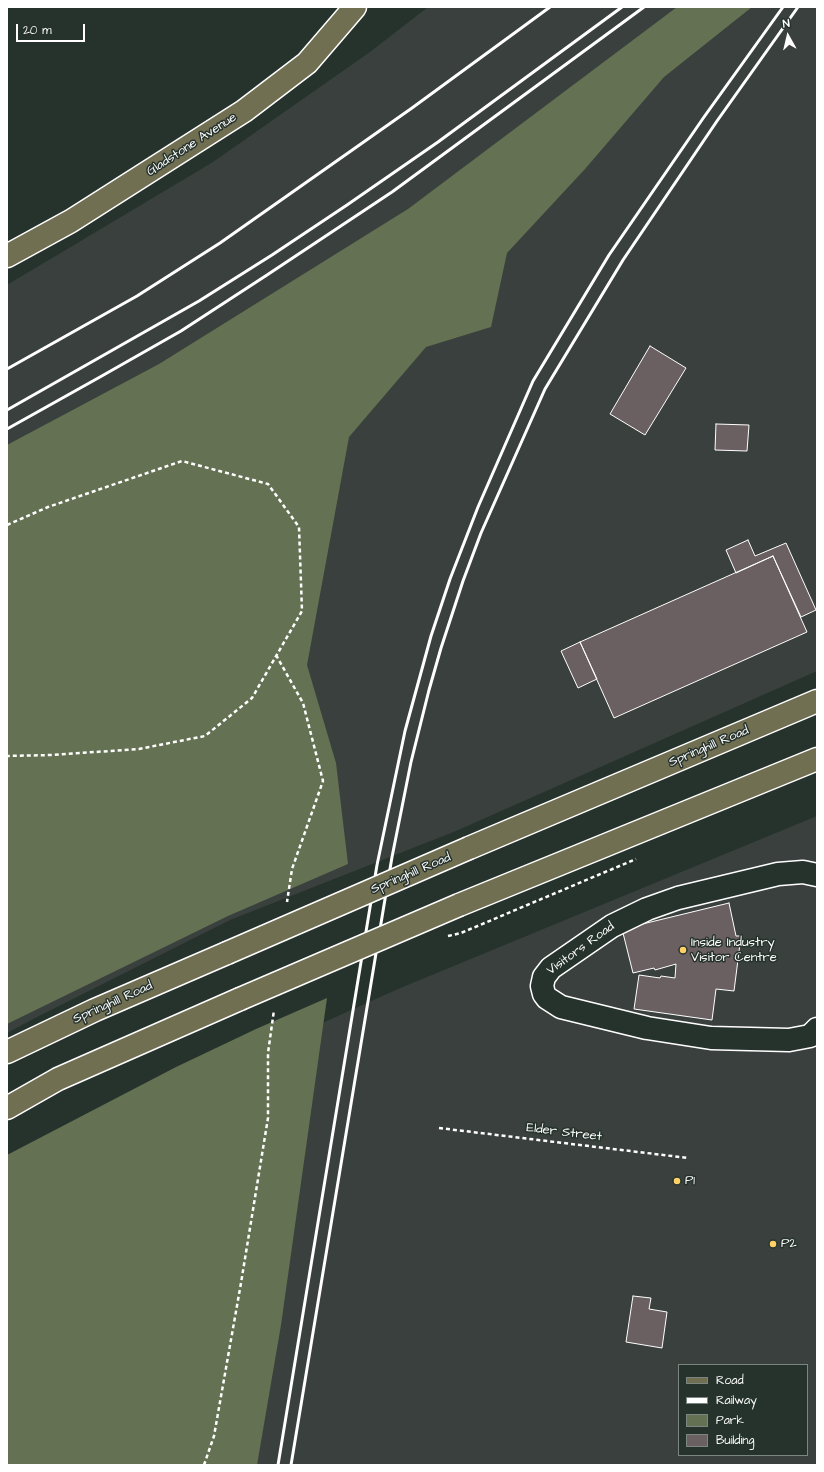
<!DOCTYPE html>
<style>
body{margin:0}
#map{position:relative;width:824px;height:1472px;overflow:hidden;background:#26332d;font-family:"Architects Daughter",sans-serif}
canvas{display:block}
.frame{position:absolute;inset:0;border:8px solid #fff;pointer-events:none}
.legend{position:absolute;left:678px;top:1364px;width:130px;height:92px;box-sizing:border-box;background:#26332d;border:1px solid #7d8581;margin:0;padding:5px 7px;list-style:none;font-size:12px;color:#fff}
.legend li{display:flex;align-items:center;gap:8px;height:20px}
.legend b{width:20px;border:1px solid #7d8581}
.north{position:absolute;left:768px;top:16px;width:40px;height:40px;-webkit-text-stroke:3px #26332d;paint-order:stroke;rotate:352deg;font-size:11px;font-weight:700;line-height:16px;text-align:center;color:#fff}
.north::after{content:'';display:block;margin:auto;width:14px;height:18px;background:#fff;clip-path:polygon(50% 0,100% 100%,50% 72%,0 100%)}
.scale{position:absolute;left:16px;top:24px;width:69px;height:18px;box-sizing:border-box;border:2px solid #fff;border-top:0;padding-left:5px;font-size:12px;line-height:14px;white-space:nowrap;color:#fff;-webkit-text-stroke:3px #26332d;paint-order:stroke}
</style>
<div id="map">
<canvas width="824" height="1472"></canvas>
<div class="frame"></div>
<ul class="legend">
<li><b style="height:5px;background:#716f52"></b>Road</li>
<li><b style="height:5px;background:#fff"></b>Railway</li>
<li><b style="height:11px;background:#647152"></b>Park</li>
<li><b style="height:11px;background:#6a5f61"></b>Building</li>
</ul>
<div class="north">N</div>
<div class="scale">20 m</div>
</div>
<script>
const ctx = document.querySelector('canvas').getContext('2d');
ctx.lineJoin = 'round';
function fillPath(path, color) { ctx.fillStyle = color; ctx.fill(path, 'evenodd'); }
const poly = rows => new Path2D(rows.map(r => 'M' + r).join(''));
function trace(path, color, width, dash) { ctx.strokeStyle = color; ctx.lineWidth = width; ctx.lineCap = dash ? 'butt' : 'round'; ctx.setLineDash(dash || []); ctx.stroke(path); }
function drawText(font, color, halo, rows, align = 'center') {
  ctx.font = font + ' "Architects Daughter",sans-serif'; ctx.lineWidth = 3; ctx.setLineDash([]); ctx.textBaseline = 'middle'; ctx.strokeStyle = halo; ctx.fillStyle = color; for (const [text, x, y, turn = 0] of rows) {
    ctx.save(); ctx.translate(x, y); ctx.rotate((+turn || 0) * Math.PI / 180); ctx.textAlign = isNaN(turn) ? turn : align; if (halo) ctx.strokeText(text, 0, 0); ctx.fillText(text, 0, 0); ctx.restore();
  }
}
fillPath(poly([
 [428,7,817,7,817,671,456,831,230,920,35,1018,7,1033,7,285,213,162,370,52],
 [817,816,817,1465,7,1465,7,1165,398,989],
 [679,1365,807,1365,807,1455,679,1455]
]), '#3a403d');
fillPath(poly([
 [677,7,752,7,664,77,585,169,507,253,491,327,426,347,349,437,307,665,336,763,348,864,228,916,7,1024,7,445,159,364,408,209],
 [327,998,281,1325,257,1465,7,1465,7,1155,176,1067,256,1029]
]), '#647152');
const building = poly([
 [650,346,686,368,645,435,610,414,650,346],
 [716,424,749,425,747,451,715,450,716,424],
 [748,540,755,556,786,543,816,610,801,617,773,556,736,573,726,550,748,540],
 [773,556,807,632,614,718,580,642,773,556],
 [580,642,597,679,578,688,561,651,580,642],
 [729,903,736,936,741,936,734,991,716,989,712,1020,634,1009,639,975,660,978,661,976,675,978,676,964,655,970,654,968,633,973,622,929,729,903],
 [633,1296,651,1298,649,1309,667,1312,662,1348,626,1342,633,1296]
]);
fillPath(building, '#6a5f61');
trace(building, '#fff', 1);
const minor = poly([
 [817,875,803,872,778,874,678,898,647,909,612,926,551,968,544,977,542,986,544,994,547,998,561,1007,647,1028,711,1038,789,1040,810,1036,817,1029]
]);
const major = poly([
 [7,256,71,221,244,111,307,63,355,7],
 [469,848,817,701],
 [459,905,817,759],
 [7,1052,95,1010,227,953],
 [7,1108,58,1079,240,999]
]);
trace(minor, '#fff', 25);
trace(major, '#fff', 25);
trace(poly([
 [7,525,48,507,182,461,268,484,299,527,302,611,252,698,205,736,139,749,51,755,7,756],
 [276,655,303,703,323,781,292,869,287,902],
 [448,936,461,933,636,859],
 [439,1128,688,1158],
 [204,1465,214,1436,241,1283,268,1118,268,1053,274,1010]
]), '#fff', 2.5, [4, 3]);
trace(minor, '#26332d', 22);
trace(major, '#716f52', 22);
trace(poly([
 [7,369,137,296,220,243,412,108,550,7],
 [7,410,199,301,272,255,347,205,438,142,622,7],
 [7,429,100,377,181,331,267,275,392,192,644,7],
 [278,1465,377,865,405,731,431,636,450,579,478,507,533,381,609,255,704,117,783,7],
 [291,1465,392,857,411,762,429,690,441,648,463,581,481,533,545,389,623,260,717,121,798,7]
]), '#fff', 3);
const majorBridge = poly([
 [227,953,469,848],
 [240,999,459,905]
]);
trace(majorBridge, '#fff', 25, []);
trace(majorBridge, '#716f52', 22);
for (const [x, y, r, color] of [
 [683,950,4,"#ffd166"],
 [677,1181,4,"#ffd166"],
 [773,1244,4,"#ffd166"]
]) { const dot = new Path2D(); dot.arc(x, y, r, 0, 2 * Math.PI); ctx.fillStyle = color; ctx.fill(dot); trace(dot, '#26332d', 1.5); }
drawText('13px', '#fff', '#26332d', [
 ["Gladstone Avenue",192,145,-33],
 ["Springhill Road",709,747,-23],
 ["Springhill Road",411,874,-23],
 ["Visitors Road",581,949,-36],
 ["Springhill Road",113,1003,-24],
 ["Elder Street",564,1133,7]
]);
drawText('13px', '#fff', '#26332d', [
 ["Inside Industry",691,943],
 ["Visitor Centre",691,958],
 ["P1",685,1181],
 ["P2",781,1244]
], 'left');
</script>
